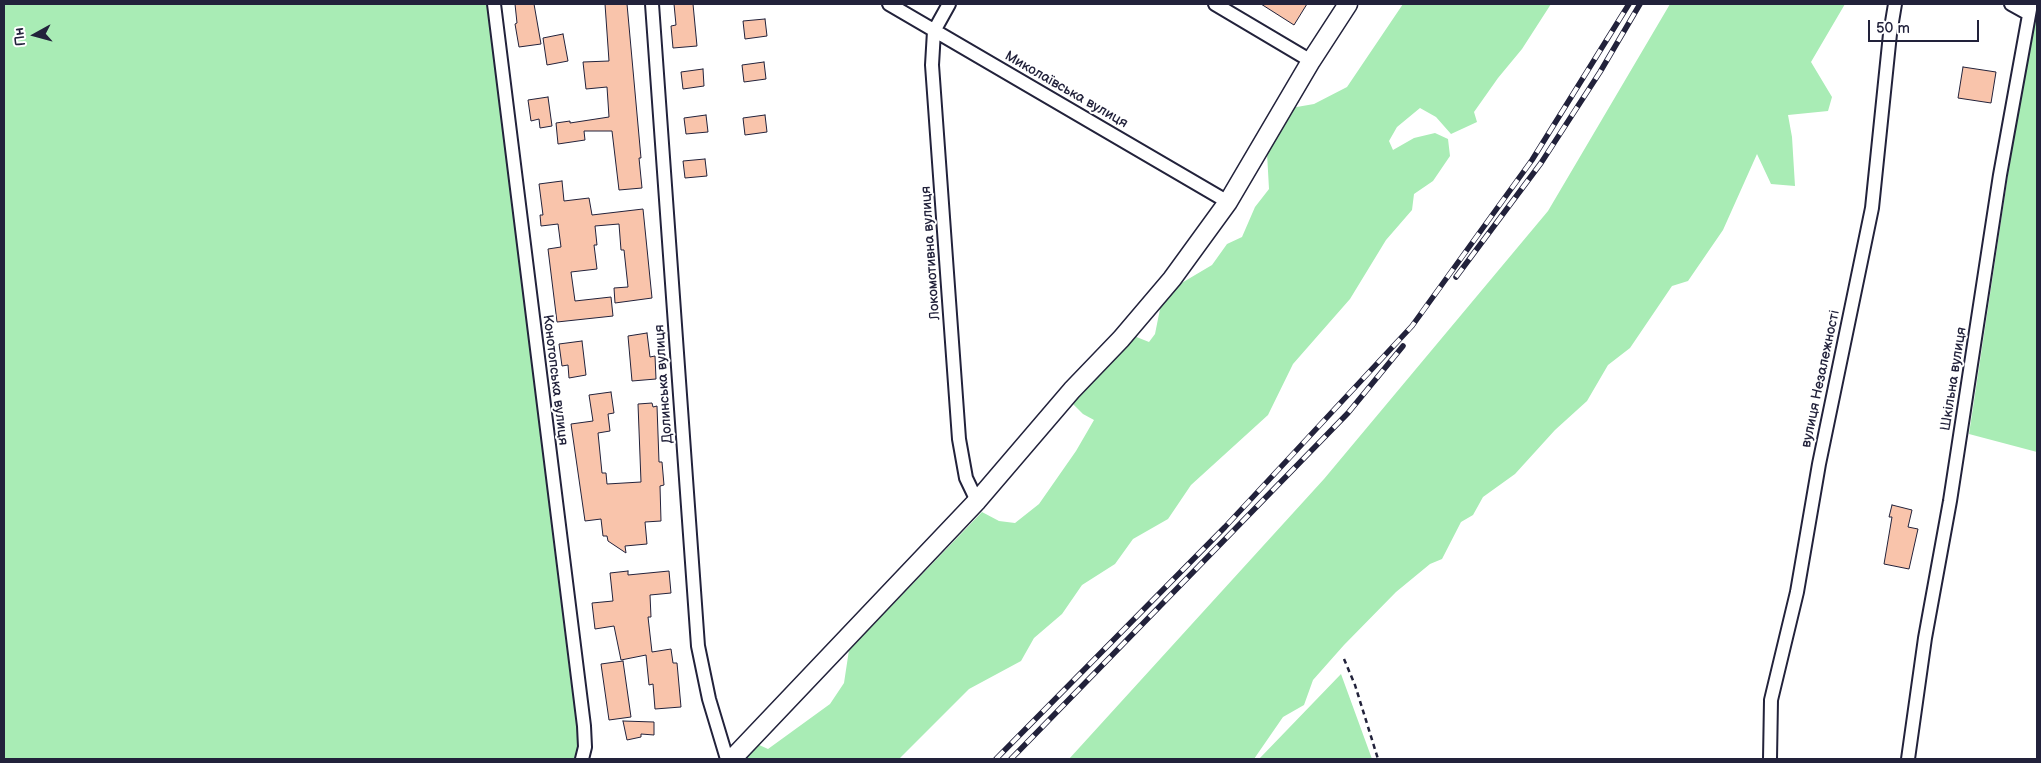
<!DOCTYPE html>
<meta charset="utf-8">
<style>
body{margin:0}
#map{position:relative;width:2041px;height:763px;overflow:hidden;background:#fff;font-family:"Balsamiq Sans",sans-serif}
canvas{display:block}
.frame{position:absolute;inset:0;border:5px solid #22223b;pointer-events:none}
.north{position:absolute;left:10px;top:10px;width:50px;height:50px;-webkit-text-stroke:4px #fff;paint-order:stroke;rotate:263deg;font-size:14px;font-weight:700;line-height:20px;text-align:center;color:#22223b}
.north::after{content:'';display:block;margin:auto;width:18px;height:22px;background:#22223b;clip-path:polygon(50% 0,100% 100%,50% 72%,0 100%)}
.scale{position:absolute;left:1868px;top:20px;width:111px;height:22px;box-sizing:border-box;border:2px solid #22223b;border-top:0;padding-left:6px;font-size:15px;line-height:18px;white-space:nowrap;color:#22223b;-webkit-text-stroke:4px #fff;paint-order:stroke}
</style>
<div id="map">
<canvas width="2041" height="763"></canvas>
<div class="frame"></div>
<div class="north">Пн</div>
<div class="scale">50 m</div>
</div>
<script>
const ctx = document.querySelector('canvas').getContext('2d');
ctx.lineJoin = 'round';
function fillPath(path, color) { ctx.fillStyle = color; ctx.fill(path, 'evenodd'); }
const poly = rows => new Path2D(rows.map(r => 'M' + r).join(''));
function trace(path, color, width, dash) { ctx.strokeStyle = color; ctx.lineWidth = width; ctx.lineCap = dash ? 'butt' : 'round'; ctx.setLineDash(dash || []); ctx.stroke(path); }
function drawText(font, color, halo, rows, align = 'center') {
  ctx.font = font + ' "Balsamiq Sans",sans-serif'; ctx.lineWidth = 4; ctx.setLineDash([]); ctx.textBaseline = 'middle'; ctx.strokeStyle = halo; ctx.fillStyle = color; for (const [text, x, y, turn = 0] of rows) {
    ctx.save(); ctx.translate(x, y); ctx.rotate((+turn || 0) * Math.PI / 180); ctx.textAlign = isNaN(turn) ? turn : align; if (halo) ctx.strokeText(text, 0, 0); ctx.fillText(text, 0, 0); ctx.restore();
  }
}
fillPath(poly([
 [4,4,487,4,572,691,580,742,575,759,4,759],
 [1403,4,1551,4,1522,49,1498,78,1474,112,1477,122,1451,134,1436,117,1420,108,1397,127,1389,141,1393,150,1414,138,1435,133,1448,139,1450,156,1433,181,1414,194,1412,210,1386,240,1350,299,1293,364,1268,415,1191,485,1168,519,1133,539,1115,564,1082,585,1062,614,1034,638,1021,661,969,689,899,759,742,759,757,744,768,749,830,704,844,683,849,650,982,512,999,521,1015,523,1039,504,1076,451,1094,420,1083,414,1070,401,1129,334,1149,342,1155,334,1163,294,1212,265,1227,244,1242,237,1255,207,1269,189,1267,153,1291,108,1314,104,1347,87],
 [1670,4,1845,4,1811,62,1832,97,1828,111,1788,115,1792,137,1795,186,1771,184,1757,154,1723,230,1688,281,1672,286,1630,348,1608,365,1587,401,1555,430,1515,474,1483,497,1473,515,1461,522,1442,559,1430,564,1396,592,1344,645,1313,680,1304,705,1283,717,1254,759,1069,759,1324,479,1548,211],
 [2037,6,2037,452,1969,434,2023,75],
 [1341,674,1372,759,1259,759]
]), '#a9ecb5');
const building = poly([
 [515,4,534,4,541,44,519,47,515,24,517,23,515,4],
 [605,4,627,4,641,158,639,158,642,188,619,190,612,131,584,131,585,140,558,144,556,123,570,121,570,123,609,117,607,87,586,89,583,62,609,61,605,4],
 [674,4,693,4,697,46,673,48,671,26,676,25,674,4],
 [1261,4,1307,4,1294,25,1261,4],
 [765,19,767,36,745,39,743,21,765,19],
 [563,34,568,61,547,65,543,38,563,34],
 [764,62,766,79,744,82,742,65,764,62],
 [1963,67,1996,72,1991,103,1958,98,1963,67],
 [703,69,704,86,683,89,681,72,703,69],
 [548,97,552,126,540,128,539,119,531,121,528,100,548,97],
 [706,115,708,132,686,134,684,118,706,115],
 [765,115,767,132,745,135,743,118,765,115],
 [705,159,707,176,685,178,683,161,705,159],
 [562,181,564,201,589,198,592,215,643,209,652,298,615,303,614,288,628,287,624,250,621,250,619,224,595,226,597,245,594,245,597,269,571,272,575,301,611,297,613,316,557,322,548,249,561,247,558,224,541,226,540,215,543,215,539,184,562,181],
 [647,333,650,357,655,356,656,379,632,381,628,336,647,333],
 [582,341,586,375,569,378,568,365,562,366,559,344,582,341],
 [611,392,614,413,608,414,610,431,598,433,602,473,606,473,607,484,641,482,638,404,652,403,653,407,657,406,659,462,662,462,664,485,660,486,661,521,645,522,647,544,625,546,626,553,608,541,607,536,603,536,601,519,585,521,571,424,593,421,589,395,611,392],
 [1892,505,1912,510,1908,527,1918,529,1909,569,1884,564,1892,517,1889,517,1892,505],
 [628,571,628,575,669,571,671,593,650,595,651,617,648,617,652,652,671,649,673,663,677,663,681,707,655,709,653,684,649,685,646,655,621,660,614,626,595,629,592,603,613,601,610,573,628,571],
 [623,661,631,717,609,720,601,664,623,661],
 [623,721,654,722,654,735,641,734,641,737,627,740,623,721]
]);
fillPath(building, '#f9c4ab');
trace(building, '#22223b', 1);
const street = poly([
 [494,4,584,726,585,747,582,759],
 [652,4,698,646,709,699,727,759],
 [889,4,1228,202],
 [949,4,934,31,932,65,959,439,966,478,977,501],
 [1215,4,1311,61],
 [2011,4,2029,14],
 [1770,759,1771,700,1797,592,1819,464,1872,208,1890,34,1895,4],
 [1908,759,1925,638,1950,501,2000,175,2031,4]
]);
const secondary = poly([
 [732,759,977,501,1072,390,1121,339,1172,279,1228,202,1311,61,1348,4]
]);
trace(street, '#22223b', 16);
trace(secondary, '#22223b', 21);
trace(poly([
 [1344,659,1355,685,1378,759]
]), '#22223b', 2.5, [5, 4]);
trace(street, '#fff', 12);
trace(secondary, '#fff', 18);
const rail = poly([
 [1456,277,1541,163,1600,72,1640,4],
 [996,759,1225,527,1412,326,1532,160,1629,4],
 [1011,759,1348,413,1403,346]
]);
trace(rail, '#22223b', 5.5);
trace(rail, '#fff', 4, [11]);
drawText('14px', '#22223b', '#fff', [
 ["Миколаївська вулиця",1066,90,30],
 ["Локомотивна вулиця",931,253,-94],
 ["вулиця Незалежності",1821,379,-78],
 ["Шкільна вулиця",1954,379,-81],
 ["Конотопська вулиця",555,380,83],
 ["Долинська вулиця",664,384,-94]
]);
</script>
